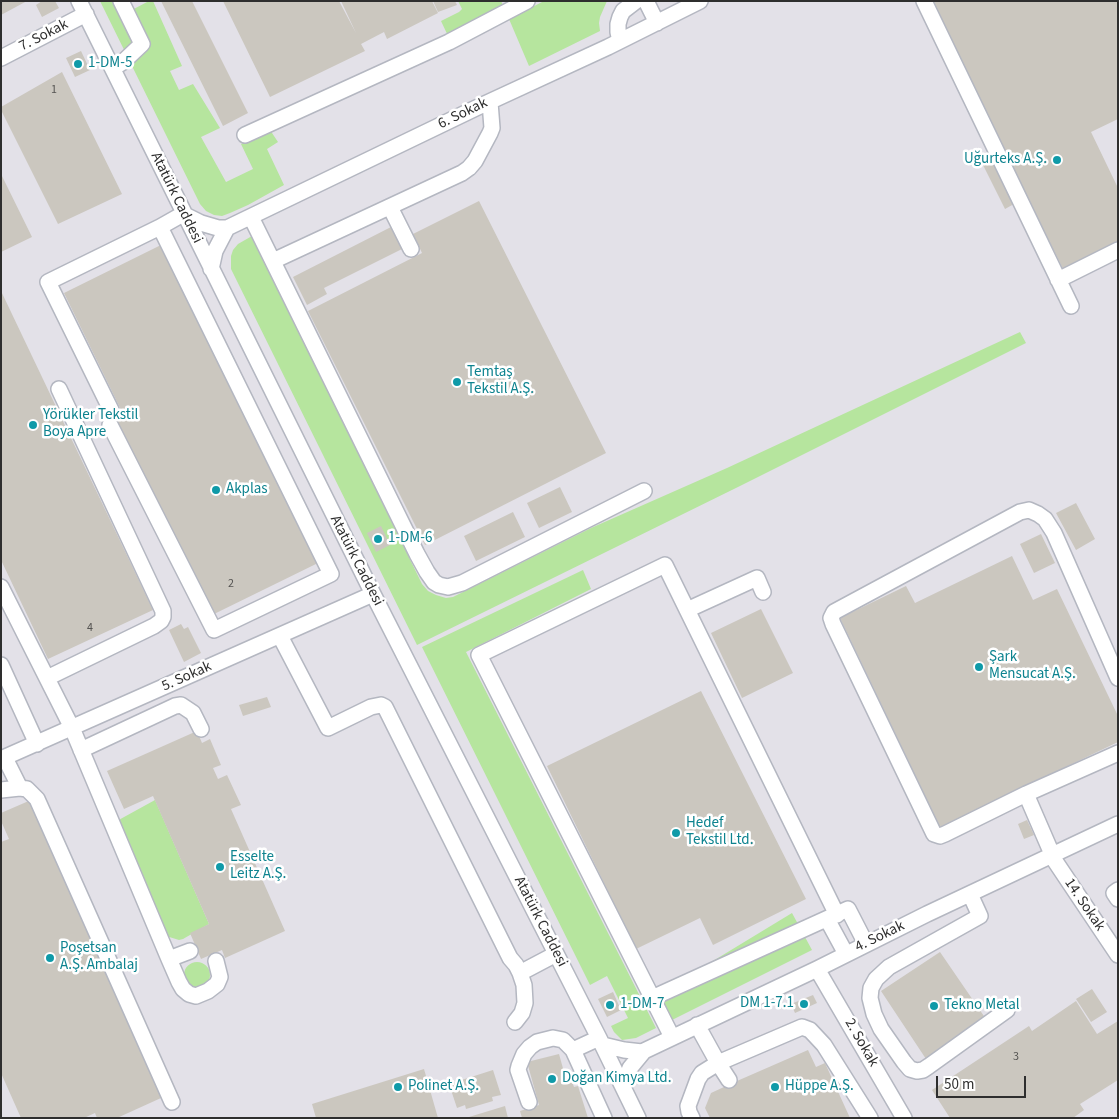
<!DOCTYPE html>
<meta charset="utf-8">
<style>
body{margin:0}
#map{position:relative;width:1119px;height:1119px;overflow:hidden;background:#efe9e1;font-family:"Source Sans 3",sans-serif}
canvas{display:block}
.frame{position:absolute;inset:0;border:2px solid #2e2e2e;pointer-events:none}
.scale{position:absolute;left:936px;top:1076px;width:90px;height:22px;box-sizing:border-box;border:2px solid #2e2e2e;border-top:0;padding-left:6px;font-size:15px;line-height:18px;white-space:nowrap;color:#2e2e2e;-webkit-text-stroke:4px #fff;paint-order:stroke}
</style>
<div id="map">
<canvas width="1119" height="1119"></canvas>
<div class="frame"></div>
<div class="scale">50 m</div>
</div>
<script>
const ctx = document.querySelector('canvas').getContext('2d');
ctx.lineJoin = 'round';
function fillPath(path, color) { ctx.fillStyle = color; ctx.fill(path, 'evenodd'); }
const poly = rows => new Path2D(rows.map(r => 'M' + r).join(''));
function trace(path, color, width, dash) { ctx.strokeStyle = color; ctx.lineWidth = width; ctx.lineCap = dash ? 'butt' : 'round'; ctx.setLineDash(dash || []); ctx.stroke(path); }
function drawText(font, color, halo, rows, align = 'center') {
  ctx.font = font + ' "Source Sans 3",sans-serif'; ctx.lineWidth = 5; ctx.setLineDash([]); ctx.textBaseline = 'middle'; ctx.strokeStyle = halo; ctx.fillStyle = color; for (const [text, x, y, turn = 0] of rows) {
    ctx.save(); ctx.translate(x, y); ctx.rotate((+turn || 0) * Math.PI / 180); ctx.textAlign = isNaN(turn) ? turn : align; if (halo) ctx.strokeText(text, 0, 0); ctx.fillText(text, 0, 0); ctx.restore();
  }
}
fillPath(poly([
 [1,1,1118,1,1118,1118,1,1118]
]), '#e3e1e8');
fillPath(poly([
 [100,1,122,1,128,12,149,1,153,1,182,66,170,71,179,90,193,84,220,128,201,137,226,182,253,169,241,144,270,130,278,142,267,149,284,185,248,205,230,213,222,216,214,215,206,211,200,204],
 [458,1,501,1,504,7,449,38,441,21,459,12,462,9],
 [544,1,607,1,600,17,599,23,600,31,529,66,509,19],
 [252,236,422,584,428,591,436,595,446,598,453,597,591,528,727,468,1020,332,1026,343,738,487,417,645,231,269,231,256,233,250,238,244],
 [583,570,591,589,466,652,656,1028,636,1038,622,1040,614,1032,611,1026,628,1018,607,976,590,985,422,647],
 [155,800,209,924,183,939,179,940,166,936,115,822],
 [792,913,812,950,670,1021,657,995],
 '184 975a13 13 0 1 1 26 0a13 13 0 1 1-26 0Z'
]), '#b6e59e');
fillPath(poly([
 [1,1,27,1,1,15],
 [42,1,55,1,59,8,42,17,36,5],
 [161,1,192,1,248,113,223,126],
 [223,1,339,1,356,33,341,1,432,1,438,13,387,39,384,32,361,44,365,51,270,97],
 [433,1,455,1,457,5,438,12],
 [931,1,1118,1,1118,119,1091,132,1118,188,1118,243,1063,269],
 [81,51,90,70,75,77,66,58],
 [62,72,122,194,58,224,1,110,1,107],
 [992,160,1014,204,1005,209,983,165],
 [1,174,32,237,1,252],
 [479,201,606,453,425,545,308,311,422,253,413,234],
 [391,227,402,249,324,288,327,294,307,305,293,277],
 [163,244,318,563,210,616,114,418,123,414,64,293],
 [1,291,153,610,48,659,1,560],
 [560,487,572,512,539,528,527,503],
 [1076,503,1095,539,1076,550,1056,513],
 [513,512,525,537,476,561,464,536],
 [381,526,390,545,376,552,367,533],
 [1041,534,1055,563,1034,573,1020,544],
 [1012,556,1033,600,1057,589,1118,716,1118,742,940,827,840,618,906,586,915,603],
 [761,609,793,673,742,698,711,633],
 [181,624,184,629,188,627,201,653,184,662,169,630],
 [701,691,806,899,713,945,700,918,636,949,547,766],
 [267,697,271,707,243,716,239,705],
 [197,731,202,743,210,739,221,765,213,768,218,779,227,775,241,805,231,809,285,931,225,958,222,950,201,959,190,933,209,924,153,796,124,809,107,771],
 [31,800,161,1098,117,1118,97,1118,95,1113,84,1118,21,1118,1,1073,1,842,9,839,1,821,1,813],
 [1027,820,1034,835,1024,839,1018,824],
 [940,952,988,1022,928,1062,881,991],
 [1092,989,1107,1012,1091,1022,1076,999],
 [613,992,621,1010,607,1017,598,999],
 [813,995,817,1003,795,1013,791,1004],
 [1076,1001,1097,1034,1118,1021,1118,1080,1080,1104,1084,1110,1073,1118,950,1118,932,1090,1029,1026,1032,1031],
 [808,1050,816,1067,825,1063,850,1118,710,1118,705,1108,711,1093,737,1081],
 [559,1054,564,1072,568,1071,574,1087,578,1086,588,1118,522,1118,520,1111,539,1105,527,1062],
 [424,1069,438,1118,316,1118,312,1104],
 [493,1070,501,1095,492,1097,493,1101,466,1109,465,1105,457,1108,449,1084],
 [505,1106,508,1118,469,1118,469,1117]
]), '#cbc7bf');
const minor = poly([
 [79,1,373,594,599,1038,638,1118],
 [646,1,657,23],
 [924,1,1071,306],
 [620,41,618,32,618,24,620,17,623,11,636,1],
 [1,58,86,14],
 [113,68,123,62,142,44,121,1],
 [245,135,449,42,527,1],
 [390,207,411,249],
 [251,217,417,554,427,572,434,582,439,585,448,587,462,583,644,491],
 [227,228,476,108,608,47,700,1],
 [273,261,462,173,469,168,475,161,490,133,492,128,490,102],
 [1058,280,1118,250],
 [111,410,48,282,160,227,183,214,201,223,218,228,227,228,215,251,211,269],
 [110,425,214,630,331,574,160,227],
 [1,587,72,728,169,959,179,982,183,989,189,994,196,996,208,991,217,984,220,977,216,961],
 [687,610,757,578,763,592],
 [280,636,328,728,371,707,381,705,385,707,510,958,516,965,520,973,524,985,525,1003,522,1013,515,1022],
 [1,665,37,744],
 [47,678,154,626,161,621,163,617,163,611,59,389],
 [1118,678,1054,533,1045,519,1038,514,1029,510,1020,512,834,612,831,618,833,624,934,834,940,836,945,834,1026,794,1118,753],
 [81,750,175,706,181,705,193,713,201,729],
 [5,758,20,788,27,789,37,799,172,1102],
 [1,759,373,594],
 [1,790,20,788],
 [1026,794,1055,861,1118,955],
 [1118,890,1114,893,1118,899],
 [970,894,980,916,889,967,876,979,871,988,870,998,874,1014,881,1029,904,1062,910,1069,917,1071,923,1070,929,1066,1007,1010],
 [827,919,846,954],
 [169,959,190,951],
 [817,969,904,1118],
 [520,973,556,954],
 [652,998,848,909,866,944],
 [672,1037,479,655,665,565,837,915],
 [603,1045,624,1050,642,1052],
 [573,1050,599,1038],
 [729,1080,718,1063,802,1027,810,1030,824,1045,870,1118],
 [623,1085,630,1068,644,1051,817,969,927,914,1118,824],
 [529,1102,518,1070,519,1066,524,1054,530,1047,537,1042,553,1038,563,1040,573,1050,604,1118],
 [692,1118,689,1112,688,1106,698,1079,702,1073,718,1063,697,1025]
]);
trace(minor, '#b4b7c1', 18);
trace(minor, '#fff', 15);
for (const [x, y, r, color] of [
 [78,64,5,"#0f9aa8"],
 [1057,160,5,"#0f9aa8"],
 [457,382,5,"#0f9aa8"],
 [33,425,5,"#0f9aa8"],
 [216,490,5,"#0f9aa8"],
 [378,539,5,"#0f9aa8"],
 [979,667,5,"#0f9aa8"],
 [676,833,5,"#0f9aa8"],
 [220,867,5,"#0f9aa8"],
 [50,958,5,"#0f9aa8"],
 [804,1004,5,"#0f9aa8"],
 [610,1005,5,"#0f9aa8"],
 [934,1006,5,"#0f9aa8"],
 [552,1079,5,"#0f9aa8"],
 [398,1087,5,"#0f9aa8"],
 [775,1087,5,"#0f9aa8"]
]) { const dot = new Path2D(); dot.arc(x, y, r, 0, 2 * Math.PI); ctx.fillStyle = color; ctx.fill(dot); trace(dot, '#fff', 2); }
drawText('12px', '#555452', null, [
 ["1",54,90],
 ["2",231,584],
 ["4",90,628],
 ["3",1016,1057]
]);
drawText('15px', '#2e2e2e', '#fff', [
 ["7. Sokak",44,36,-27],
 ["6. Sokak",463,114,-26],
 ["Atatürk Caddesi",176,198,64],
 ["Atatürk Caddesi",356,561,63],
 ["5. Sokak",187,677,-24],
 ["14. Sokak",1084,905,56],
 ["Atatürk Caddesi",540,922,63],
 ["4. Sokak",880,937,-26],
 ["2. Sokak",861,1043,60]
]);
drawText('15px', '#0d838f', '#fff', [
 ["1-DM-5",88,64],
 ["Uğurteks A.Ş.",1047,160,"right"],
 ["Temtaş",467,373],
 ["Tekstil A.Ş.",467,390],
 ["Yörükler Tekstil",43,416],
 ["Boya Apre",43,433],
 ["Akplas",226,490],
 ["1-DM-6",388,539],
 ["Şark",989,658],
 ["Mensucat A.Ş.",989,675],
 ["Hedef",686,824],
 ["Tekstil Ltd.",686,841],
 ["Esselte",230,858],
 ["Leitz A.Ş.",230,875],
 ["Poşetsan",60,949],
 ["A.Ş. Ambalaj",60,966],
 ["DM 1-7.1",794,1004,"right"],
 ["1-DM-7",620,1005],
 ["Tekno Metal",944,1006],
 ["Doğan Kimya Ltd.",562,1079],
 ["Polinet A.Ş.",408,1087],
 ["Hüppe A.Ş.",785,1087]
], 'left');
</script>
